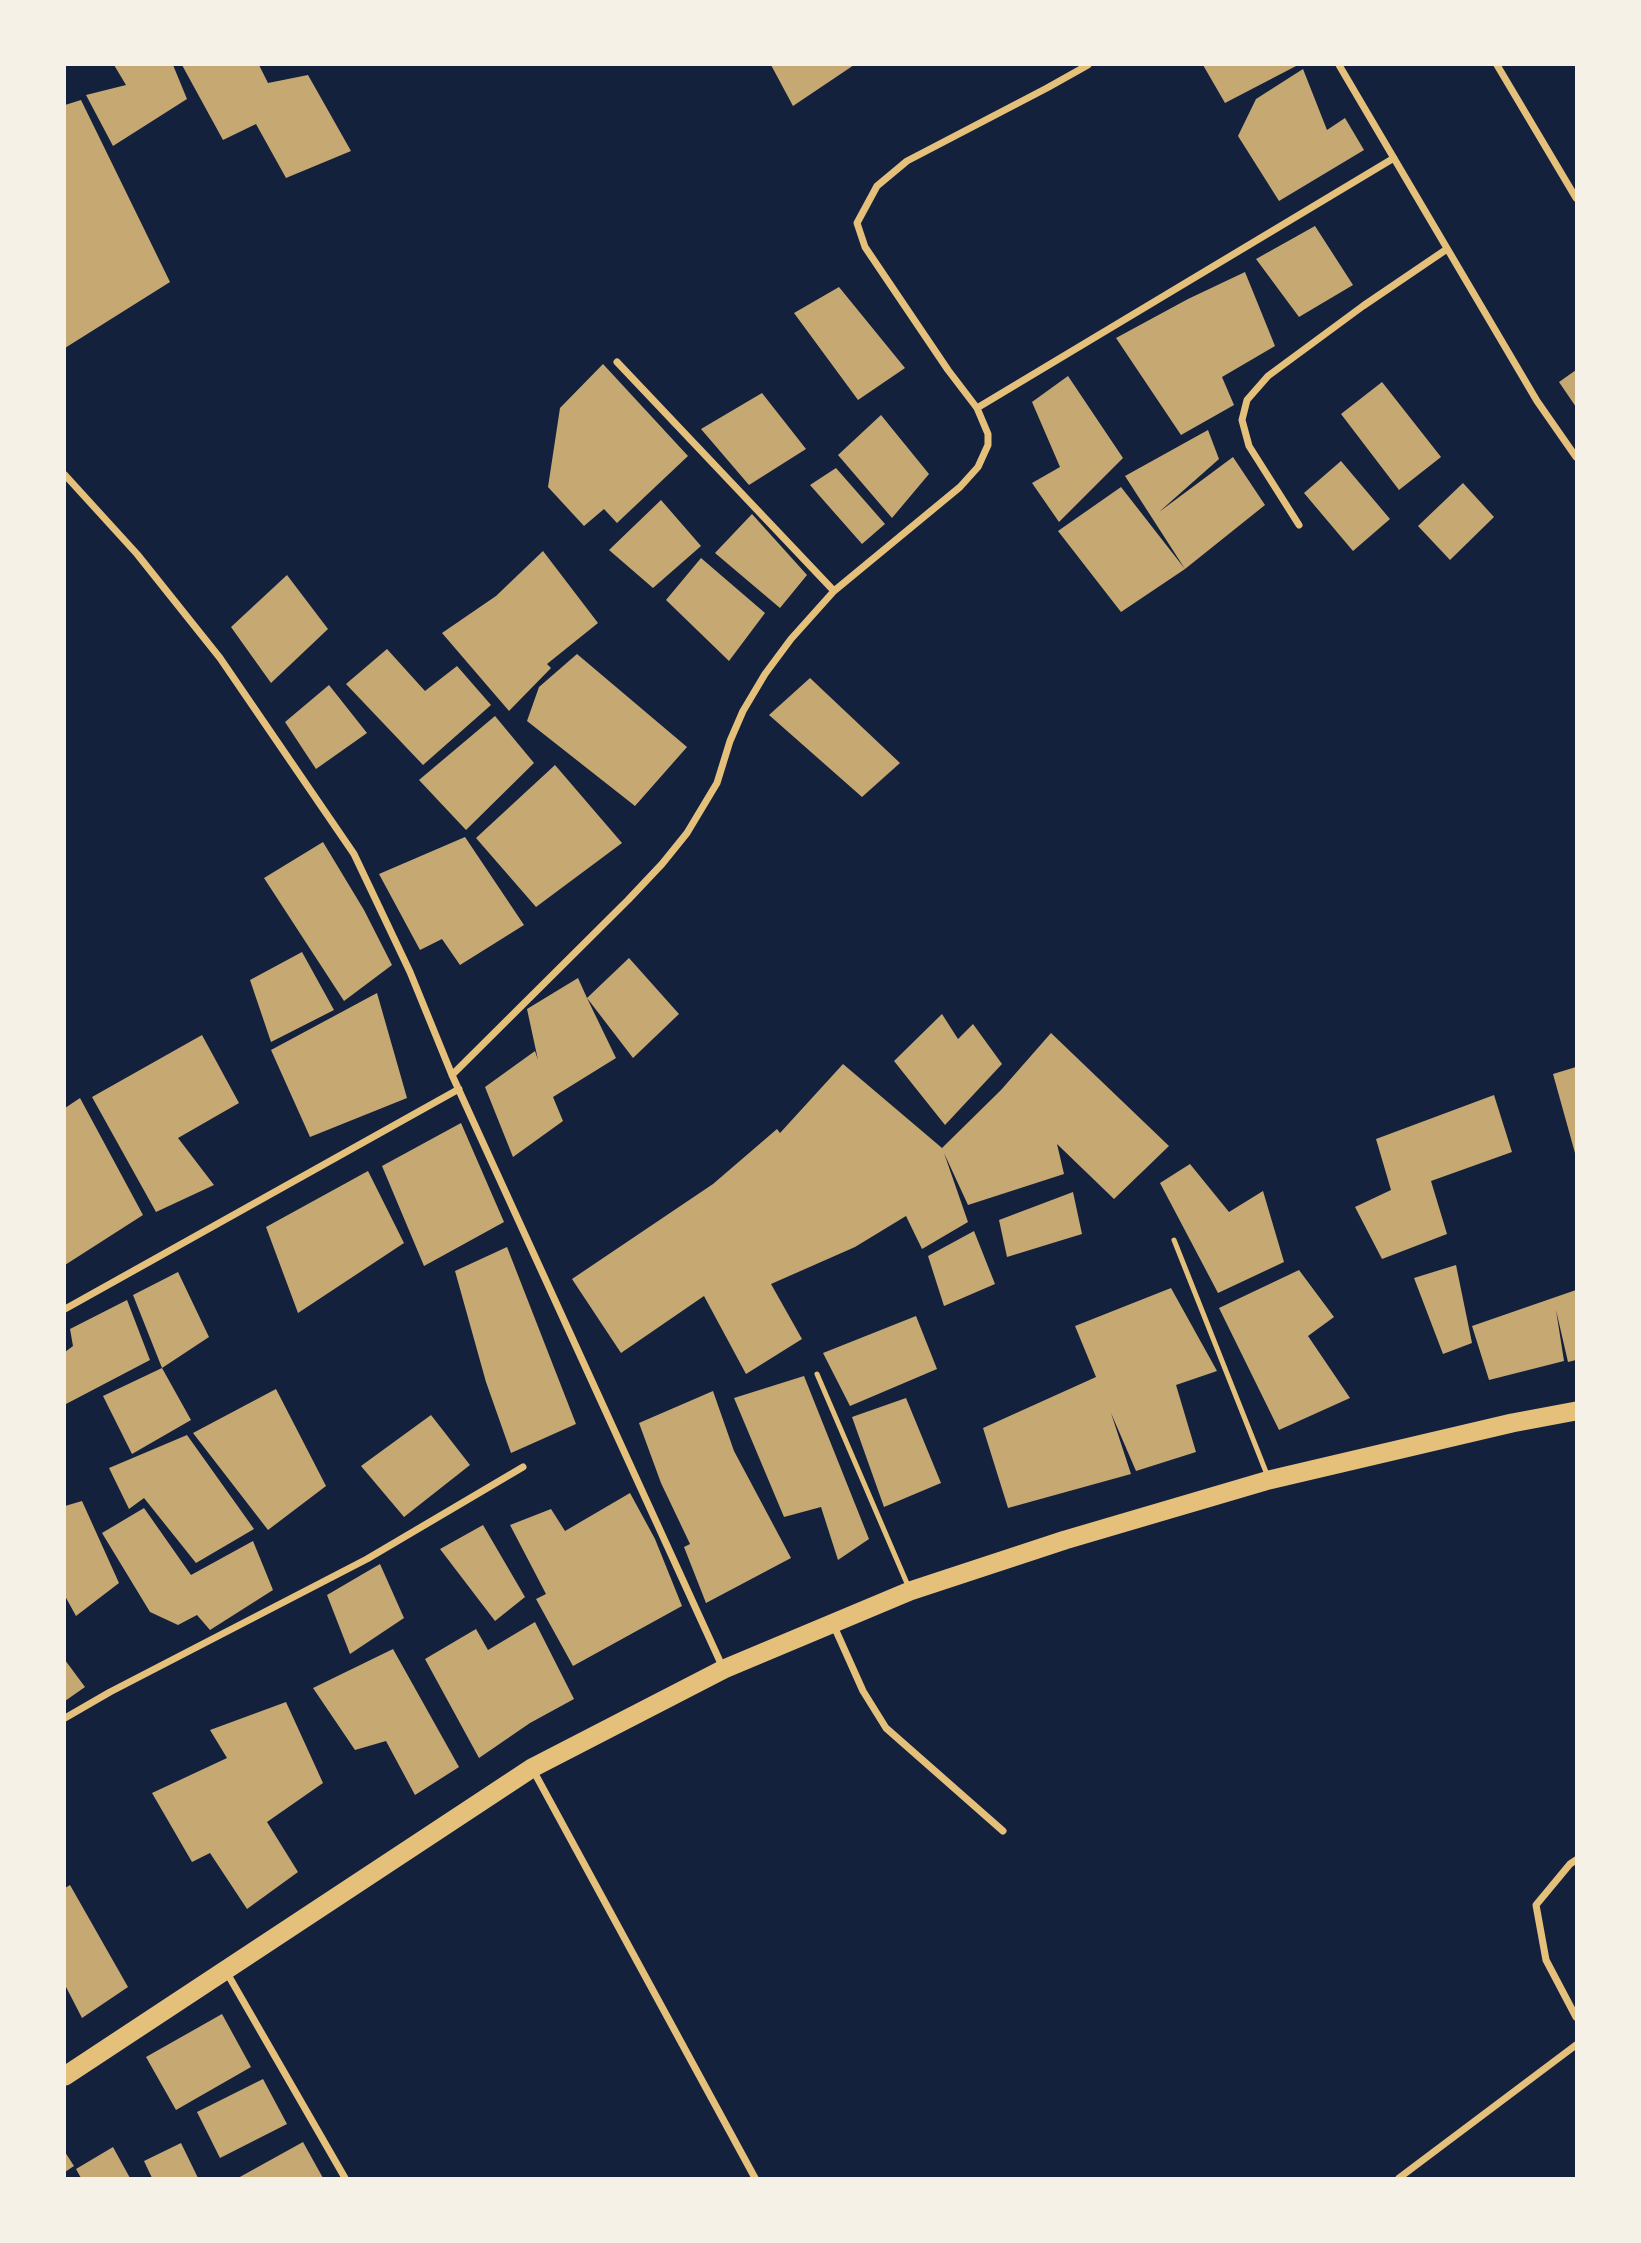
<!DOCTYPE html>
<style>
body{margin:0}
#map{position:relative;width:1641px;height:2243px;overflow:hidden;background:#14213d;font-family:"Roboto Condensed",sans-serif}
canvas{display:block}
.frame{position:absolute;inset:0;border:66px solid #f6f1e7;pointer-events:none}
</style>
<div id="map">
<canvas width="1641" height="2243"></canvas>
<div class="frame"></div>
</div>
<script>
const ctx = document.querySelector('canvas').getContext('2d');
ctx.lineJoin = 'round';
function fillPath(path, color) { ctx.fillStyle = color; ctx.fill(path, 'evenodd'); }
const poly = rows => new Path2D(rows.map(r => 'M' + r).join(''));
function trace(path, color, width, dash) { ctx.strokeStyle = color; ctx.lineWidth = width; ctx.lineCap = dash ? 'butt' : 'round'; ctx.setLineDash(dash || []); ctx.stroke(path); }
fillPath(poly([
 [114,65,173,65,187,99,113,146,86,95,126,85],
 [182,65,259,65,268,83,308,75,351,151,286,178,256,124,223,140],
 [771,65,854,65,793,106],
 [1203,65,1298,65,1225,103],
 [1303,69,1327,130,1345,118,1364,150,1279,201,1238,136,1256,99],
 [81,100,170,282,65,348,65,105],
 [1315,226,1353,285,1299,317,1256,259],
 [1245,272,1275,346,1222,377,1234,405,1181,435,1116,338,1188,299],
 [839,287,905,368,858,400,794,313],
 [603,364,688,456,617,523,604,509,584,526,548,487,560,408],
 [1576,370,1576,407,1559,382],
 [1068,376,1123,458,1059,522,1032,483,1060,467,1032,402],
 [1382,382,1441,457,1399,490,1341,414],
 [762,393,806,449,749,485,701,429],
 [881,415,929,474,892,518,838,455],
 [1208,430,1219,459,1159,512,1233,457,1265,505,1185,569,1121,612,1058,531,1121,487,1185,569,1125,476],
 [1341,461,1390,519,1353,551,1304,493],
 [836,468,885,524,862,544,810,485],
 [1463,483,1494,517,1450,560,1418,526],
 [661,500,701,546,653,588,609,550],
 [752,514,807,575,780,608,715,553],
 [543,551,598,623,547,664,551,668,509,711,442,633,496,596],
 [701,558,765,613,729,661,666,600],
 [287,575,328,629,271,683,231,627],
 [387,649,425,691,457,666,491,705,423,765,346,684],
 [577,654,687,747,635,806,527,721,539,687],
 [810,678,900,763,862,797,769,715],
 [329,685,367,733,316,769,285,722],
 [495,716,534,763,466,830,419,780],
 [555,765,622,843,536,907,476,838],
 [465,837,524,925,460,965,442,939,420,950,379,874],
 [323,842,364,910,392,965,344,1001,264,878],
 [302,952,334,1010,271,1042,250,980],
 [629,958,679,1014,633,1058,587,998,616,1058,553,1097,563,1121,513,1157,485,1087,535,1051,538,1060,527,1009,578,978,587,998],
 [377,993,407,1098,310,1137,271,1050],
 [942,1014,958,1039,973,1024,1002,1064,945,1125,894,1061],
 [1051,1033,1169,1146,1114,1199,1057,1144,1064,1174,968,1205,944,1153,968,1222,922,1249,906,1216,855,1247,771,1284,802,1339,746,1374,704,1296,621,1353,572,1279,713,1184,777,1129,780,1133,843,1064,942,1148,1001,1090],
 [202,1035,239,1103,178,1138,214,1185,156,1212,92,1097],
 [1576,1067,1576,1153,1575,1153,1553,1074],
 [1494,1095,1512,1152,1431,1181,1447,1234,1382,1259,1355,1207,1391,1190,1376,1139],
 [80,1098,143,1215,65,1265,65,1108],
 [461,1123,504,1222,424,1266,382,1166],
 [1190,1164,1229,1212,1263,1191,1284,1262,1218,1293,1160,1183],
 [368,1171,404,1243,298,1313,266,1227],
 [1073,1192,1082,1234,1007,1257,999,1220],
 [974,1231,995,1284,944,1306,928,1256],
 [507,1247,576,1424,511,1453,486,1382,455,1271],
 [1456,1265,1472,1343,1443,1354,1414,1278],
 [1299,1270,1334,1317,1308,1336,1350,1398,1279,1430,1219,1308],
 [178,1272,209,1337,162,1368,133,1295],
 [1171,1288,1217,1371,1176,1385,1196,1452,1136,1471,1111,1413,1131,1474,1008,1508,983,1428,1096,1377,1075,1326],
 [1576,1290,1576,1360,1568,1362,1556,1310,1564,1361,1489,1380,1472,1326],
 [127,1300,150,1360,66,1404,65,1352,73,1346,70,1329],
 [916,1316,937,1369,850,1406,823,1353],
 [162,1368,191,1420,132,1454,103,1396],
 [804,1376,869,1539,838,1560,821,1507,784,1517,734,1398],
 [276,1389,326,1486,268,1530,193,1433],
 [713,1391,734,1451,791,1558,706,1603,684,1547,690,1544,661,1483,639,1423],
 [906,1398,941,1483,884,1507,852,1417],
 [431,1415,470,1465,404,1517,361,1466],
 [187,1435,254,1529,196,1563,144,1498,129,1509,109,1468],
 [630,1493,655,1539,682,1606,573,1666,536,1599,546,1594,510,1525,551,1509,565,1531],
 [82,1501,119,1583,76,1616,65,1596,65,1506],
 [144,1508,191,1575,253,1541,273,1590,210,1630,197,1615,178,1625,150,1612,102,1533],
 [483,1525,525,1597,495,1621,440,1549],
 [380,1564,404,1618,350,1654,327,1595],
 [535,1622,574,1699,530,1723,479,1758,425,1659,476,1629,488,1650],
 [393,1649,459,1767,415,1795,386,1741,355,1750,313,1688],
 [65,1660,85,1687,65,1701],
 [286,1702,323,1783,267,1822,298,1872,247,1909,210,1853,192,1862,152,1793,227,1758,210,1730],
 [70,1885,128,1987,82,2018,65,1985,65,1888],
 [222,2014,251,2067,176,2110,146,2057],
 [263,2079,287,2124,220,2158,197,2112],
 [303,2142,323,2178,238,2178],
 [181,2143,198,2178,152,2178,144,2161],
 [113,2147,130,2178,81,2178,76,2169],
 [65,2152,74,2166,65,2172]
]), '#c6a872');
trace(poly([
 [1174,1240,1268,1477],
 [817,1374,909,1588]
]), '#e5c07b', 5);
trace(poly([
 [1339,65,1537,401,1576,457],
 [1497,65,1576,198],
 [617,362,834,591],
 [977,408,1394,158],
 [65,475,137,554,220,658,354,854,410,972,452,1075,723,1668],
 [1299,525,1249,446,1242,420,1247,400,1268,376,1363,306,1447,249],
 [452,1075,628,900,662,864,687,833,717,783,730,741,743,711,765,674,791,639,834,591,960,487,978,467,988,445,988,434,977,408,948,370,865,247,857,223,877,186,907,161,1047,88,1088,65],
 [65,1309,459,1089],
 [833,1624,863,1691,886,1728,1003,1831],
 [65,1718,110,1692,367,1559,523,1467],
 [533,1770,755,2178],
 [1576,1860,1570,1864,1536,1905,1546,1960,1576,2017],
 [227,1973,345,2178],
 [1399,2178,1576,2045]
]), '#e5c07b', 7);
trace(poly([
 [65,2076,532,1768,724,1669,910,1591,1065,1540,1269,1480,1512,1423,1576,1411]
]), '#e5c07b', 19);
</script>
